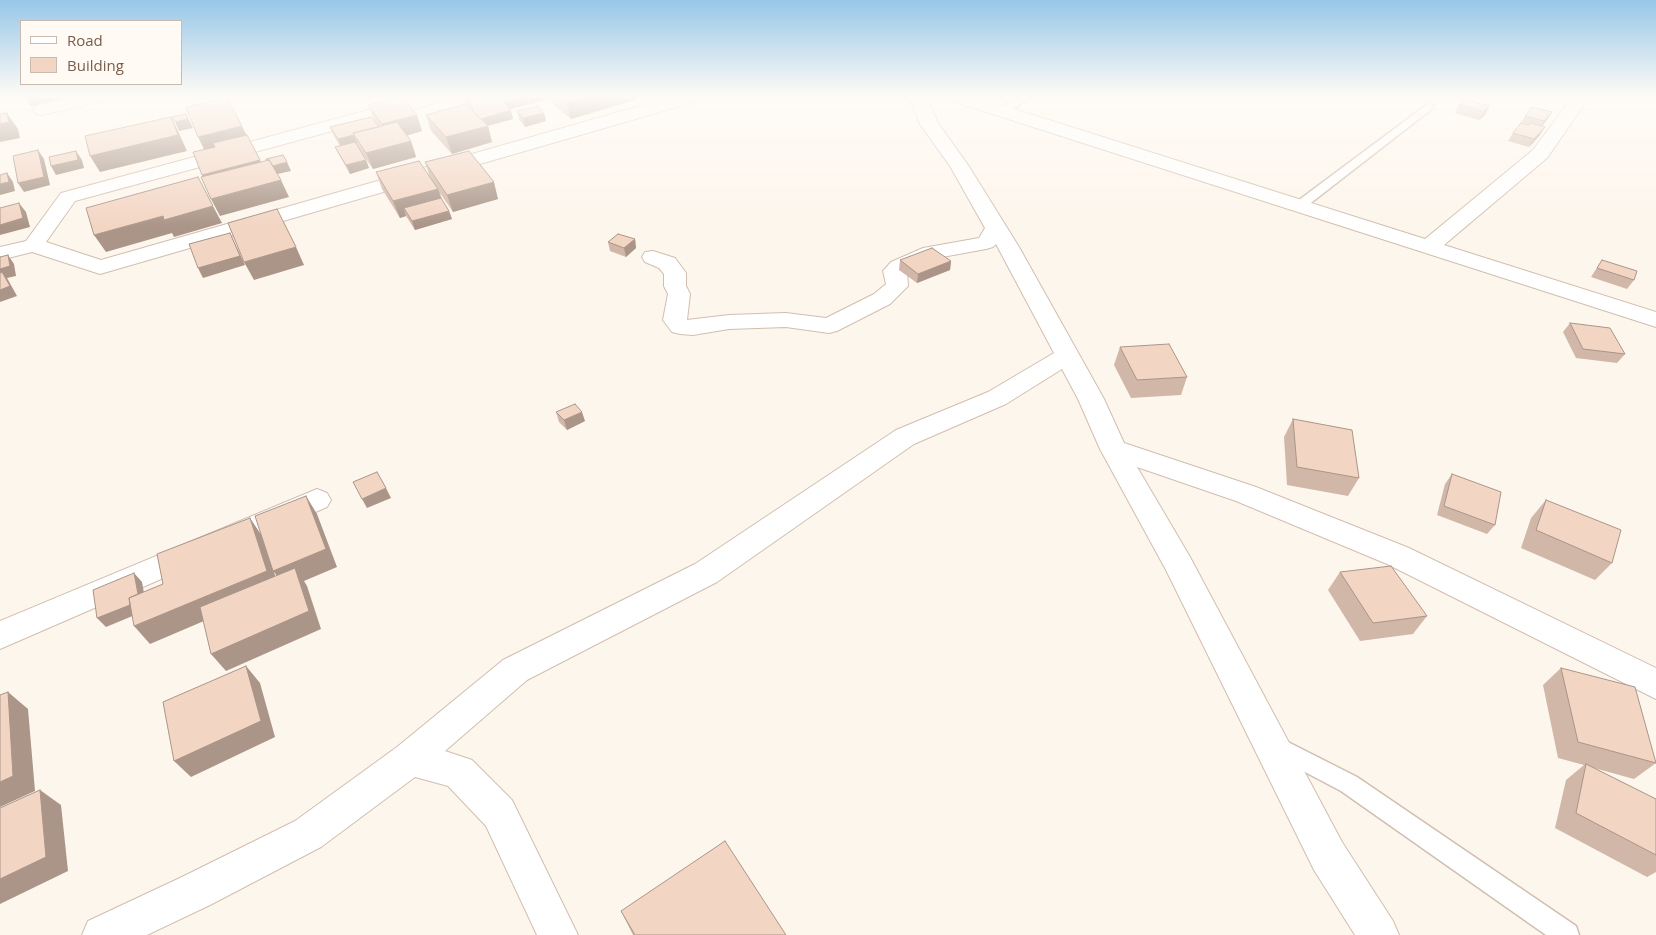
<!DOCTYPE html>
<style>
body{margin:0}
#map{position:relative;width:1656px;height:935px;overflow:hidden;background:#fdf6ec;font-family:"Open Sans",sans-serif}
canvas{display:block}
.legend{position:absolute;left:20px;top:20px;width:162px;height:65px;box-sizing:border-box;background:#fffaf3;border:1px solid #cabbb1;margin:0;padding:6px 9px;list-style:none;font-size:15px;color:#7a5c4d}
.legend li{display:flex;align-items:center;gap:10px;height:25px}
.legend b{width:25px;border:1px solid #cabbb1}
</style>
<div id="map">
<canvas width="1656" height="935"></canvas>
<ul class="legend">
<li><b style="height:6px;background:#fff"></b>Road</li>
<li><b style="height:14px;background:#f3d5c3"></b>Building</li>
</ul>
</div>
<script>
const ctx = document.querySelector('canvas').getContext('2d');
ctx.lineJoin = 'round';
const poly = rows => new Path2D(rows.map(r => 'M' + r).join(''));
function trace(path, color, width, dash) { ctx.strokeStyle = color; ctx.lineWidth = width; ctx.lineCap = dash ? 'butt' : 'round'; ctx.setLineDash(dash || []); ctx.stroke(path); }
function fillPath(path, color) { ctx.fillStyle = color; ctx.fill(path, 'evenodd'); }
const service = poly([
 [1020,96,1033,96,1007,113,999,113,999,109,1020,96],
 [1429,103,1434,106,1433,108,1303,209,1295,209,1293,206,1295,203,1429,103],
 [1278,737,1357,777,1576,926,1579,935,1546,935,1341,791,1271,754,1268,747,1271,740,1278,737]
]);
const minor = poly([
 [78,96,109,96,107,100,42,115,36,114,33,110,36,106,78,96],
 [420,96,448,96,446,100,75,201,46,242,101,260,675,96,703,96,701,100,100,274,32,252,0,260,0,247,26,241,61,193,420,96],
 [909,96,926,96,938,123,968,165,1019,247,1104,399,1124,443,1256,487,1409,548,1656,668,1656,699,1387,564,1236,501,1137,467,1190,557,1342,842,1393,921,1399,935,1355,935,1314,870,1166,570,1100,449,1078,399,1062,369,1006,404,914,444,717,582,527,680,445,751,472,760,512,800,578,935,537,935,486,826,448,786,415,777,321,847,210,905,147,935,82,935,88,921,182,877,295,821,397,747,503,660,695,564,896,430,988,392,1054,353,996,244,993,247,986,249,937,258,907,272,908,286,890,304,837,331,829,333,786,327,729,329,693,335,680,334,672,332,663,320,668,294,664,286,664,274,659,268,645,262,642,257,645,252,653,251,675,258,686,273,686,286,690,294,687,320,729,315,786,313,826,318,874,294,886,284,883,271,891,262,923,248,979,238,985,228,950,166,920,124,909,96],
 [947,96,973,96,1425,239,1533,150,1573,96,1590,96,1547,158,1444,245,1656,312,1656,327,949,100,947,96],
 [317,489,327,493,331,500,327,507,0,649,0,621,317,489]
]);
trace(service, '#d1beb0', 3);
trace(minor, '#d1beb0', 2);
fillPath(service, '#fff');
fillPath(minor, '#fff');
fillPath(poly([
 [475,96,634,96,635,100,571,119,549,101,548,99,531,104,528,100,529,104,510,109,513,119,488,126,492,142,452,154,431,131,426,115,466,104,465,100],
 [1459,104,1489,106,1485,115,1479,120,1455,113],
 [368,105,422,131,407,136,411,141,416,157,373,169,363,155,366,160,369,168,350,174,339,155,335,147,340,146,334,136,330,127,374,120],
 [517,111,544,113,546,121,525,127,519,119],
 [1552,112,1542,126,1540,135,1529,147,1508,141,1513,133,1520,124,1525,116],
 [425,162,498,199,453,212,440,193,442,200,449,211,452,219,415,230,406,216,400,218,382,189,376,172,429,175],
 [635,239,636,248,626,257,610,251,608,242],
 [900,260,951,261,950,270,917,283,899,270],
 [1602,260,1634,280,1627,289,1591,277],
 [1570,323,1625,354,1617,363,1576,358,1563,332],
 [1120,347,1187,377,1181,395,1131,398,1114,365],
 [556,412,585,421,567,430,559,422],
 [1293,419,1359,478,1348,496,1287,485,1284,437],
 [1452,474,1495,525,1487,534,1437,515,1445,484],
 [1546,500,1612,563,1595,580,1521,548,1531,518],
 [1340,572,1427,616,1413,634,1360,641,1328,590],
 [1561,668,1656,763,1634,779,1594,768,1656,799,1656,872,1647,877,1555,828,1566,780,1584,765,1558,758,1543,685],
 [621,911,786,935,633,935]
]), '#d1b7a8');
fillPath(poly([
 [25,96,59,96,60,100,31,106],
 [527,96,529,104,507,110,505,102],
 [529,96,548,96,548,99,531,104],
 [591,96,634,96,635,100,571,119,567,103],
 [1489,106,1485,115,1479,120,1484,112],
 [511,110,513,119,479,128,477,120],
 [1552,112,1547,120,1539,130,1544,121],
 [7,113,18,129,20,138,0,142,0,124],
 [544,113,546,121,525,127,523,118],
 [186,114,193,128,179,131,175,122],
 [417,115,422,131,388,140,382,124],
 [171,117,179,133,187,151,100,172,90,156],
 [242,126,250,142,206,153,198,137],
 [488,126,492,142,452,154,446,137],
 [1545,127,1540,135,1529,147,1534,139],
 [354,135,357,143,341,147,338,139],
 [411,141,416,157,373,169,366,153],
 [38,150,44,159,50,185,24,192,18,183],
 [76,151,82,160,84,168,56,175,51,166],
 [260,160,268,177,211,192,202,175],
 [366,160,369,168,350,174,346,165],
 [287,162,291,171,273,175,269,167],
 [7,173,13,182,15,191,0,195,0,184],
 [281,180,289,197,220,216,211,199],
 [494,182,498,199,453,212,447,195],
 [438,189,444,206,404,208,406,216,400,218,393,201],
 [19,203,26,212,30,227,0,235,0,225],
 [213,206,222,223,174,237,172,233,106,252,94,235,163,216],
 [449,211,452,219,415,230,412,221],
 [230,233,245,265,203,278,198,268],
 [635,239,636,248,626,257,624,248],
 [296,247,304,265,254,280,244,262],
 [8,255,14,264,16,276,7,278,17,296,0,302,0,269],
 [951,261,950,270,917,283,918,274],
 [582,412,585,421,567,430,564,420],
 [386,488,391,498,367,508,362,499],
 [306,496,317,514,337,567,304,581,307,586,321,629,226,671,211,654,286,588,274,572,279,589,150,644,134,626,250,518,262,536],
 [134,573,142,582,147,610,106,627,97,618],
 [246,666,260,683,275,737,191,777,174,761],
 [8,692,28,709,35,791,0,807,0,782],
 [40,790,61,805,68,871,0,904,0,879]
]), '#aa9588');
const building = poly([
 [478,96,498,96,511,110,481,119,472,110,474,109,465,100,478,96],
 [499,96,526,96,505,102,499,96],
 [559,96,591,96,567,103,559,96],
 [402,97,417,115,382,124,368,105,402,97],
 [227,98,242,126,198,137,186,107,227,98],
 [1464,99,1489,106,1484,112,1459,104,1464,99],
 [466,104,488,126,446,137,426,115,466,104],
 [538,106,544,113,523,118,517,111,538,106],
 [1532,107,1552,112,1544,121,1525,116,1532,107],
 [7,113,9,122,0,124,0,114,7,113],
 [186,114,188,119,175,122,172,117,186,114],
 [171,117,178,135,90,156,85,136,171,117],
 [371,117,379,127,353,133,354,135,338,139,330,127,371,117],
 [397,122,411,141,366,153,353,133,397,122],
 [1521,123,1528,125,1531,123,1545,127,1534,139,1513,133,1521,123],
 [247,135,260,160,202,175,193,152,215,147,213,143,247,135],
 [355,142,366,160,346,165,335,147,355,142],
 [38,150,44,177,18,183,13,156,38,150],
 [76,151,78,160,51,166,49,157,76,151],
 [469,151,494,182,447,195,425,162,469,151],
 [283,155,287,162,273,166,269,160,266,160,266,159,283,155],
 [269,160,281,180,211,199,201,177,269,160],
 [419,161,438,189,393,201,376,172,419,161],
 [7,173,9,182,0,184,0,175,7,173],
 [198,177,213,206,164,220,163,216,94,235,86,208,198,177],
 [441,198,449,211,412,221,404,208,441,198],
 [19,203,23,218,0,225,0,208,19,203],
 [277,209,296,247,244,262,228,223,277,209],
 [230,233,240,256,198,268,189,244,230,233],
 [618,234,635,239,624,248,608,242,618,234],
 [932,248,951,261,918,274,900,260,932,248],
 [8,255,10,266,0,269,0,257,8,255],
 [1602,260,1637,271,1634,280,1597,268,1602,260],
 [2,272,10,286,0,290,0,273,2,272],
 [1570,323,1610,328,1625,354,1583,349,1570,323],
 [1169,344,1187,377,1137,380,1120,347,1169,344],
 [575,404,582,412,564,420,556,412,575,404],
 [1293,419,1352,430,1359,478,1297,467,1293,419],
 [377,472,386,488,362,499,353,482,377,472],
 [1452,474,1501,492,1495,525,1444,506,1452,474],
 [306,496,326,549,273,571,255,516,306,496],
 [1546,500,1621,530,1612,563,1536,530,1546,500],
 [250,518,267,571,134,626,129,598,163,584,157,554,250,518],
 [1391,566,1427,616,1373,623,1340,572,1391,566],
 [295,568,309,611,211,654,200,607,295,568],
 [134,573,138,594,129,598,130,605,97,618,93,590,134,573],
 [246,666,261,721,174,761,163,702,246,666],
 [1561,668,1635,687,1656,763,1578,742,1561,668],
 [8,692,13,776,0,782,0,695,8,692],
 [1586,764,1656,799,1656,855,1576,813,1586,764],
 [40,790,46,857,0,879,0,808,40,790],
 [725,841,786,935,635,935,621,911,725,841]
]);
fillPath(building, '#f3d5c3');
trace(building, '#aa9588', 1);
const sky = ctx.createLinearGradient(0, 0, 0, 227);
sky.addColorStop(0, '#97c7e8');
sky.addColorStop(0.42, '#fefbf6');
sky.addColorStop(1, '#fefbf600');
ctx.fillStyle = sky;
ctx.fillRect(0, 0, 1656, 227);
</script>
